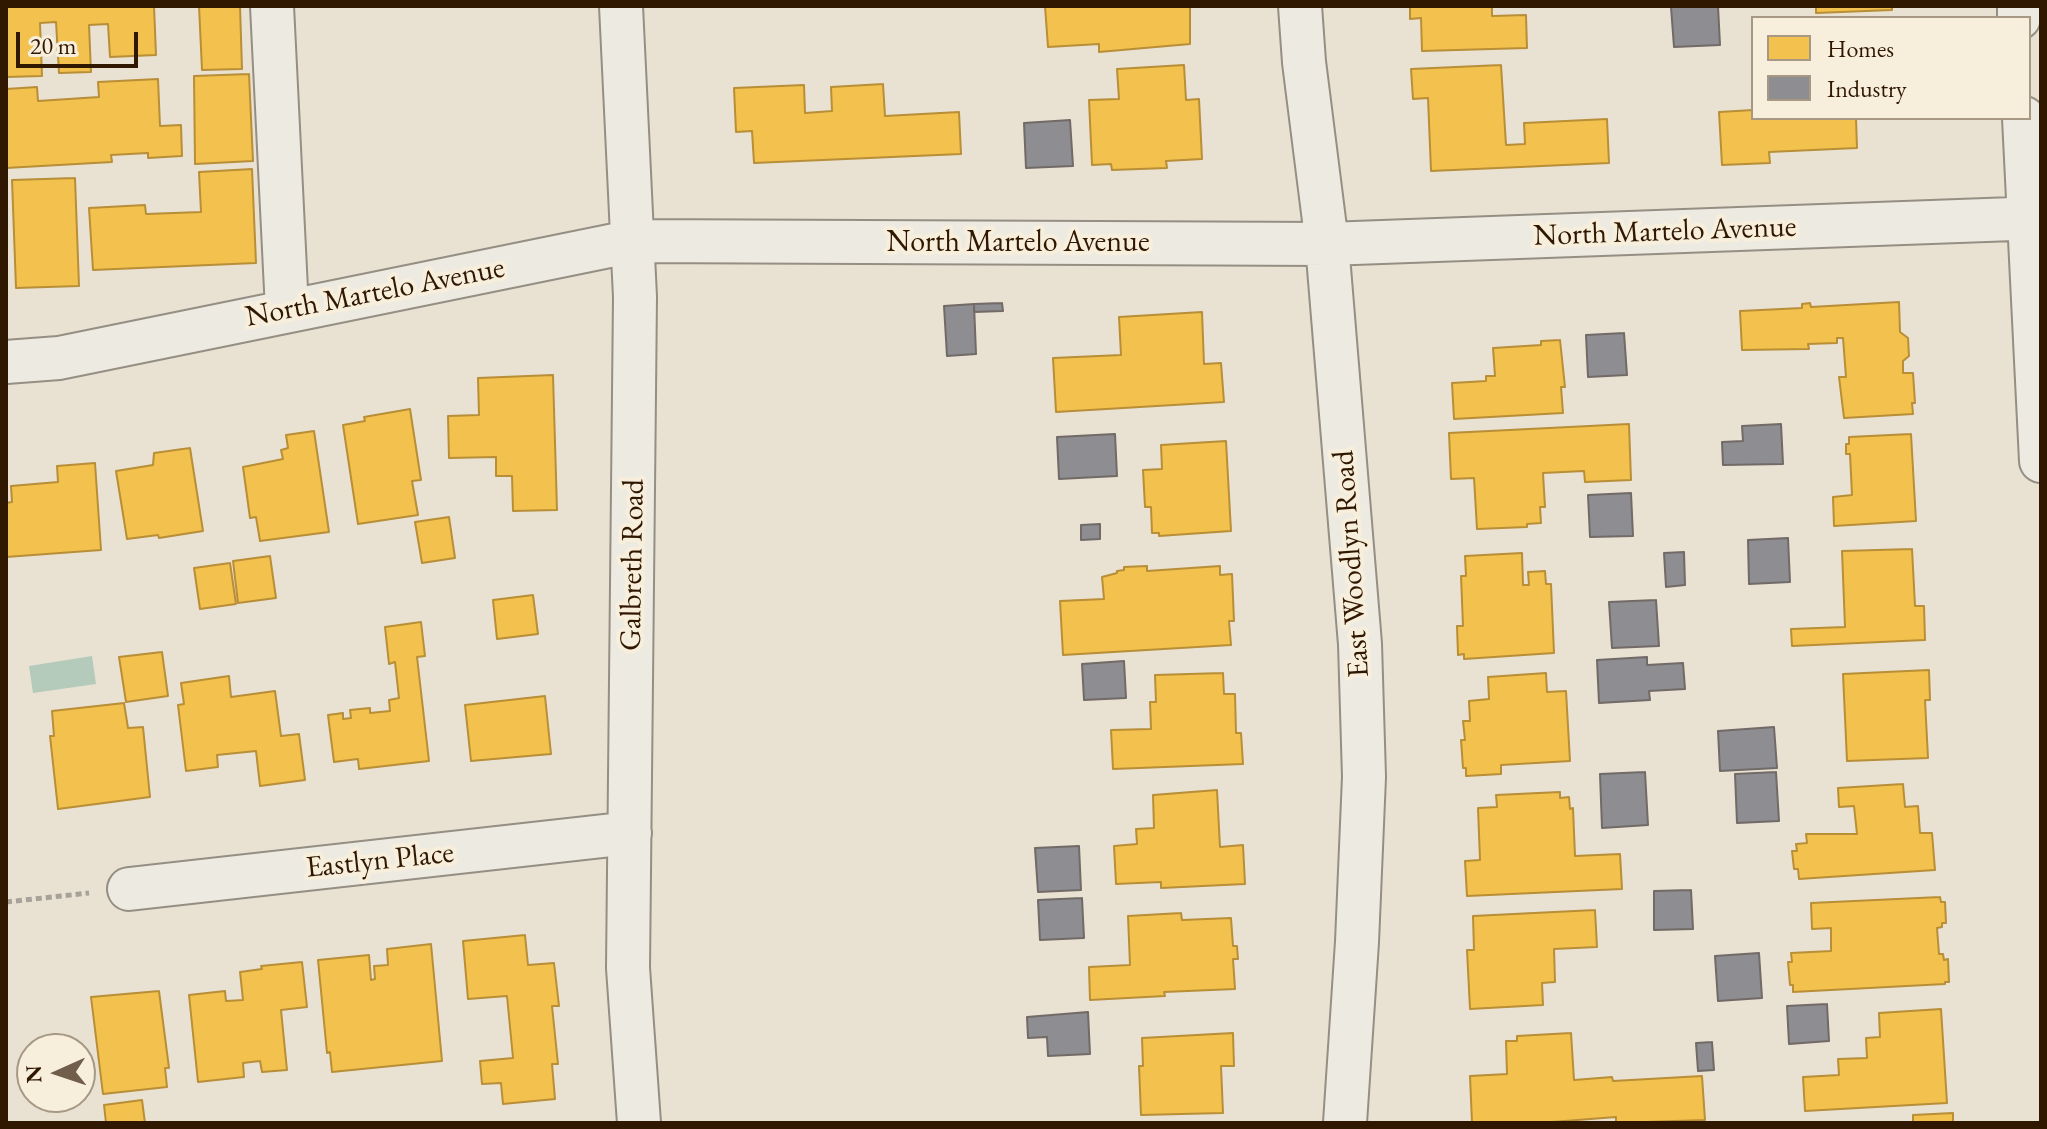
<!DOCTYPE html>
<style>
body{margin:0}
#map{position:relative;width:2047px;height:1129px;overflow:hidden;background:#e9e2d3;font-family:"EB Garamond",serif}
canvas{display:block}
.frame{position:absolute;inset:0;border:8px solid #2f1700;pointer-events:none}
.legend{position:absolute;left:1751px;top:16px;width:280px;height:104px;box-sizing:border-box;background:#f7eedc;border:2px solid #a79884;margin:0;padding:10px 14px;list-style:none;font-size:24px;color:#2f1700}
.legend li{display:flex;align-items:center;gap:16px;height:40px}
.legend b{width:40px;border:2px solid #a79884}
.north{position:absolute;left:16px;top:1033px;width:80px;height:80px;box-sizing:border-box;background:#f7eedc;border:2px solid #a79884;border-radius:50%;rotate:267deg;font-size:22px;font-weight:700;line-height:32px;text-align:center;color:#2f1700}
.north::after{content:'';display:block;margin:auto;width:28px;height:36px;background:#705e4a;clip-path:polygon(50% 0,100% 100%,50% 72%,0 100%)}
.scale{position:absolute;left:16px;top:32px;width:122px;height:36px;box-sizing:border-box;border:4px solid #2f1700;border-top:0;padding-left:10px;font-size:24px;line-height:28px;white-space:nowrap;color:#2f1700;-webkit-text-stroke:6px #f7eedc;paint-order:stroke}
</style>
<div id="map">
<canvas width="2047" height="1129"></canvas>
<div class="frame"></div>
<ul class="legend">
<li><b style="height:22px;background:#f2c14e"></b>Homes</li>
<li><b style="height:22px;background:#8d8d92"></b>Industry</li>
</ul>
<div class="north">N</div>
<div class="scale">20 m</div>
</div>
<script>
const ctx = document.querySelector('canvas').getContext('2d');
ctx.lineJoin = 'round';
function fillPath(path, color) { ctx.fillStyle = color; ctx.fill(path, 'evenodd'); }
const poly = rows => new Path2D(rows.map(r => 'M' + r).join(''));
function trace(path, color, width, dash) { ctx.strokeStyle = color; ctx.lineWidth = width; ctx.lineCap = dash ? 'butt' : 'round'; ctx.setLineDash(dash || []); ctx.stroke(path); }
function drawText(font, color, halo, rows, align = 'center') {
  ctx.font = font + ' "EB Garamond",serif'; ctx.lineWidth = 8; ctx.setLineDash([]); ctx.textBaseline = 'middle'; ctx.strokeStyle = halo; ctx.fillStyle = color; for (const [text, x, y, turn = 0] of rows) {
    ctx.save(); ctx.translate(x, y); ctx.rotate((+turn || 0) * Math.PI / 180); ctx.textAlign = isNaN(turn) ? turn : align; if (halo) ctx.strokeText(text, 0, 0); ctx.fillText(text, 0, 0); ctx.restore();
  }
}
fillPath(poly([
 [92,656,96,684,33,693,29,666]
]), '#b4caba');
const homes = poly([
 [6,6,154,6,156,55,110,57,108,24,89,25,91,72,59,73,56,22,40,23,42,76,6,77,6,6],
 [199,6,240,6,242,69,202,70,199,6],
 [1045,6,1190,6,1190,44,1099,52,1099,44,1048,47,1045,6],
 [1410,6,1492,6,1492,16,1526,15,1527,48,1422,51,1421,18,1410,19,1410,6],
 [1816,6,1892,6,1892,10,1816,13,1816,6],
 [1184,65,1186,100,1199,99,1202,159,1166,161,1167,168,1112,170,1111,164,1092,165,1089,100,1119,99,1117,69,1184,65],
 [1501,65,1506,145,1525,144,1524,123,1607,119,1609,163,1431,171,1428,98,1413,99,1411,69,1501,65],
 [249,74,253,161,195,164,194,76,249,74],
 [158,79,160,126,181,125,182,156,148,158,148,153,111,155,112,162,6,168,6,89,37,87,38,101,99,97,98,82,158,79],
 [883,84,885,116,959,112,961,154,754,163,752,131,736,132,734,88,804,85,805,113,832,111,831,87,883,84],
 [1753,110,1753,118,1856,118,1857,148,1769,152,1770,163,1722,165,1719,112,1753,110],
 [252,169,256,263,93,270,89,208,145,205,146,214,201,212,199,172,252,169],
 [75,178,79,286,16,288,12,180,75,178],
 [1899,302,1900,332,1908,338,1909,356,1903,361,1903,373,1913,373,1915,403,1912,403,1913,414,1844,418,1839,377,1846,377,1843,338,1837,338,1837,343,1808,344,1809,349,1742,350,1740,311,1802,308,1802,304,1810,303,1811,307,1899,302],
 [1202,312,1204,364,1221,363,1224,402,1056,412,1053,358,1121,355,1119,317,1202,312],
 [1560,340,1565,387,1561,387,1563,413,1454,419,1452,383,1486,381,1486,376,1495,376,1493,348,1541,345,1541,341,1560,340],
 [553,375,557,510,513,511,512,476,496,476,496,457,449,458,448,416,479,415,478,378,553,375],
 [410,409,421,480,412,481,418,515,358,524,343,425,365,421,364,417,410,409],
 [1629,424,1631,480,1585,482,1584,471,1543,473,1545,507,1540,507,1541,523,1527,524,1527,527,1477,529,1474,478,1451,479,1449,433,1629,424],
 [314,431,329,532,260,541,256,517,250,518,243,467,283,459,281,450,288,448,286,435,314,431],
 [1911,434,1916,521,1834,526,1833,497,1852,495,1850,454,1846,454,1846,444,1849,444,1849,437,1911,434],
 [1226,441,1231,531,1159,536,1159,533,1152,533,1151,507,1145,507,1143,470,1162,469,1161,445,1226,441],
 [190,448,203,531,159,538,158,535,127,539,116,471,153,465,154,453,190,448],
 [95,463,101,550,6,557,6,503,12,502,11,486,58,482,57,466,95,463],
 [449,517,455,558,422,563,415,522,449,517],
 [1912,549,1915,606,1924,606,1925,640,1792,646,1791,629,1845,627,1842,551,1912,549],
 [1522,553,1523,585,1529,585,1528,572,1545,571,1546,584,1551,584,1554,653,1464,659,1464,654,1458,655,1457,626,1463,626,1461,576,1466,576,1465,556,1522,553],
 [270,556,276,598,238,603,233,561,270,556],
 [230,563,236,604,200,609,194,568,230,563],
 [1147,566,1147,571,1220,566,1220,575,1232,574,1234,621,1229,621,1231,645,1063,655,1060,601,1104,599,1102,577,1117,573,1117,571,1124,570,1124,567,1147,566],
 [533,595,538,634,497,639,493,600,533,595],
 [421,622,425,656,417,657,429,761,359,769,358,759,334,762,328,715,343,713,343,719,351,718,350,710,370,708,370,713,390,711,389,700,399,698,395,662,389,664,385,627,421,622],
 [162,652,168,696,126,702,119,657,162,652],
 [1929,670,1930,700,1925,700,1928,758,1847,761,1843,674,1929,670],
 [1223,673,1224,694,1235,694,1236,733,1241,733,1243,764,1113,769,1111,730,1151,729,1150,702,1156,702,1155,675,1223,673],
 [1546,673,1547,692,1566,691,1570,761,1501,765,1501,774,1466,776,1466,768,1463,768,1461,740,1465,740,1463,721,1470,721,1469,701,1489,699,1488,677,1546,673],
 [229,676,231,697,275,691,281,736,299,734,305,780,260,786,256,751,217,755,218,767,186,771,178,705,184,704,181,683,229,676],
 [545,696,551,754,471,761,465,705,545,696],
 [124,703,128,728,143,727,150,797,58,809,50,736,54,736,52,711,124,703],
 [1903,784,1905,807,1918,806,1920,833,1932,833,1935,870,1799,879,1798,869,1794,869,1792,851,1797,851,1796,844,1807,843,1806,834,1857,834,1854,806,1839,807,1838,788,1903,784],
 [1217,790,1220,847,1243,845,1245,884,1161,888,1161,882,1116,884,1114,846,1137,844,1136,829,1154,828,1153,795,1217,790],
 [1560,792,1560,798,1569,797,1570,809,1573,808,1575,856,1620,854,1622,889,1467,896,1465,861,1480,860,1478,808,1497,807,1496,795,1560,792],
 [1940,897,1941,902,1945,902,1946,923,1942,923,1942,927,1937,928,1939,954,1943,954,1944,960,1948,959,1949,982,1945,982,1945,984,1793,992,1793,985,1790,985,1788,962,1792,962,1791,953,1831,951,1831,928,1812,929,1811,903,1940,897],
 [1595,910,1597,947,1554,949,1555,982,1542,983,1543,1005,1470,1009,1467,950,1474,950,1473,916,1595,910],
 [1181,913,1182,920,1231,918,1233,946,1237,946,1238,959,1233,959,1235,989,1164,992,1165,996,1090,1000,1089,967,1130,965,1128,916,1181,913],
 [525,935,528,965,554,963,559,1006,552,1006,558,1064,552,1064,555,1099,503,1104,501,1083,482,1084,480,1061,513,1058,507,996,468,999,463,941,525,935],
 [431,944,442,1061,332,1072,330,1052,327,1053,318,960,369,955,371,980,375,979,374,966,388,965,387,949,431,944],
 [302,962,307,1007,281,1010,287,1070,262,1072,260,1061,243,1063,244,1077,198,1082,189,995,225,991,226,1001,243,1000,240,972,262,969,261,966,302,962],
 [159,991,169,1068,165,1068,167,1087,103,1094,91,997,159,991],
 [1941,1009,1947,1103,1805,1111,1803,1077,1839,1075,1838,1059,1867,1058,1866,1038,1880,1037,1879,1013,1941,1009],
 [1233,1033,1234,1066,1221,1066,1223,1113,1141,1115,1139,1066,1143,1066,1142,1038,1233,1033],
 [1571,1033,1574,1080,1612,1077,1613,1081,1702,1076,1705,1120,1616,1123,1616,1117,1539,1123,1472,1123,1470,1076,1507,1074,1506,1041,1517,1041,1517,1036,1571,1033],
 [142,1100,145,1123,106,1123,104,1105,142,1100],
 [1953,1113,1953,1123,1904,1123,1913,1123,1913,1115,1953,1113]
]);
fillPath(homes, '#f2c14e');
trace(homes, '#b88e37', 2);
const industry = poly([
 [1718,6,1720,45,1674,47,1671,7,1718,6],
 [1070,120,1073,166,1026,168,1024,123,1070,120],
 [1002,303,1003,311,974,312,974,304,1002,303],
 [974,304,976,354,947,356,944,306,974,304],
 [1624,333,1627,375,1588,377,1586,335,1624,333],
 [1781,424,1783,464,1723,465,1722,442,1743,441,1742,426,1781,424],
 [1115,434,1117,476,1059,479,1057,437,1115,434],
 [1631,493,1633,536,1590,537,1588,495,1631,493],
 [1100,524,1100,539,1081,540,1081,525,1100,524],
 [1788,538,1790,582,1749,584,1748,540,1788,538],
 [1684,552,1685,585,1666,587,1664,553,1684,552],
 [1656,600,1659,646,1612,648,1609,602,1656,600],
 [1647,657,1647,665,1683,663,1685,689,1649,691,1650,700,1599,703,1597,660,1647,657],
 [1124,661,1126,698,1084,700,1082,664,1124,661],
 [1774,727,1777,768,1720,771,1718,731,1774,727],
 [1645,772,1648,825,1602,828,1600,774,1645,772],
 [1776,772,1779,821,1737,823,1735,774,1776,772],
 [1079,846,1081,890,1038,892,1035,848,1079,846],
 [1691,890,1693,929,1654,930,1654,891,1691,890],
 [1082,898,1084,938,1040,940,1038,900,1082,898],
 [1759,953,1762,998,1718,1001,1715,956,1759,953],
 [1827,1004,1829,1041,1789,1044,1787,1006,1827,1004],
 [1088,1012,1090,1054,1048,1056,1047,1037,1028,1038,1027,1017,1088,1012],
 [1712,1042,1714,1070,1698,1071,1696,1043,1712,1042]
]);
fillPath(industry, '#8d8d92');
trace(industry, '#716a66', 2);
const minor = poly([
 [272,6,287,310],
 [621,6,635,297,628,968,639,1123],
 [1300,6,1304,62,1327,244,1360,644,1364,777,1357,942,1345,1123],
 [2019,6,2019,18],
 [2024,118,2041,461],
 [6,362,59,358,634,241,1327,244,2041,218],
 [129,889,630,833]
]);
trace(minor, '#958e83', 46);
trace(poly([
 [6,902,89,893]
]), '#a8a199', 5, [6, 4]);
trace(minor, '#edeae2', 42);
drawText('30px', '#2f1700', '#f7eedc', [
 ["North Martelo Avenue",1665,232,-2],
 ["North Martelo Avenue",1018,243],
 ["North Martelo Avenue",375,293,-11],
 ["East Woodlyn Road",1352,564,-94],
 ["Galbreth Road",633,565,-89],
 ["Eastlyn Place",380,861,-6]
]);
</script>
